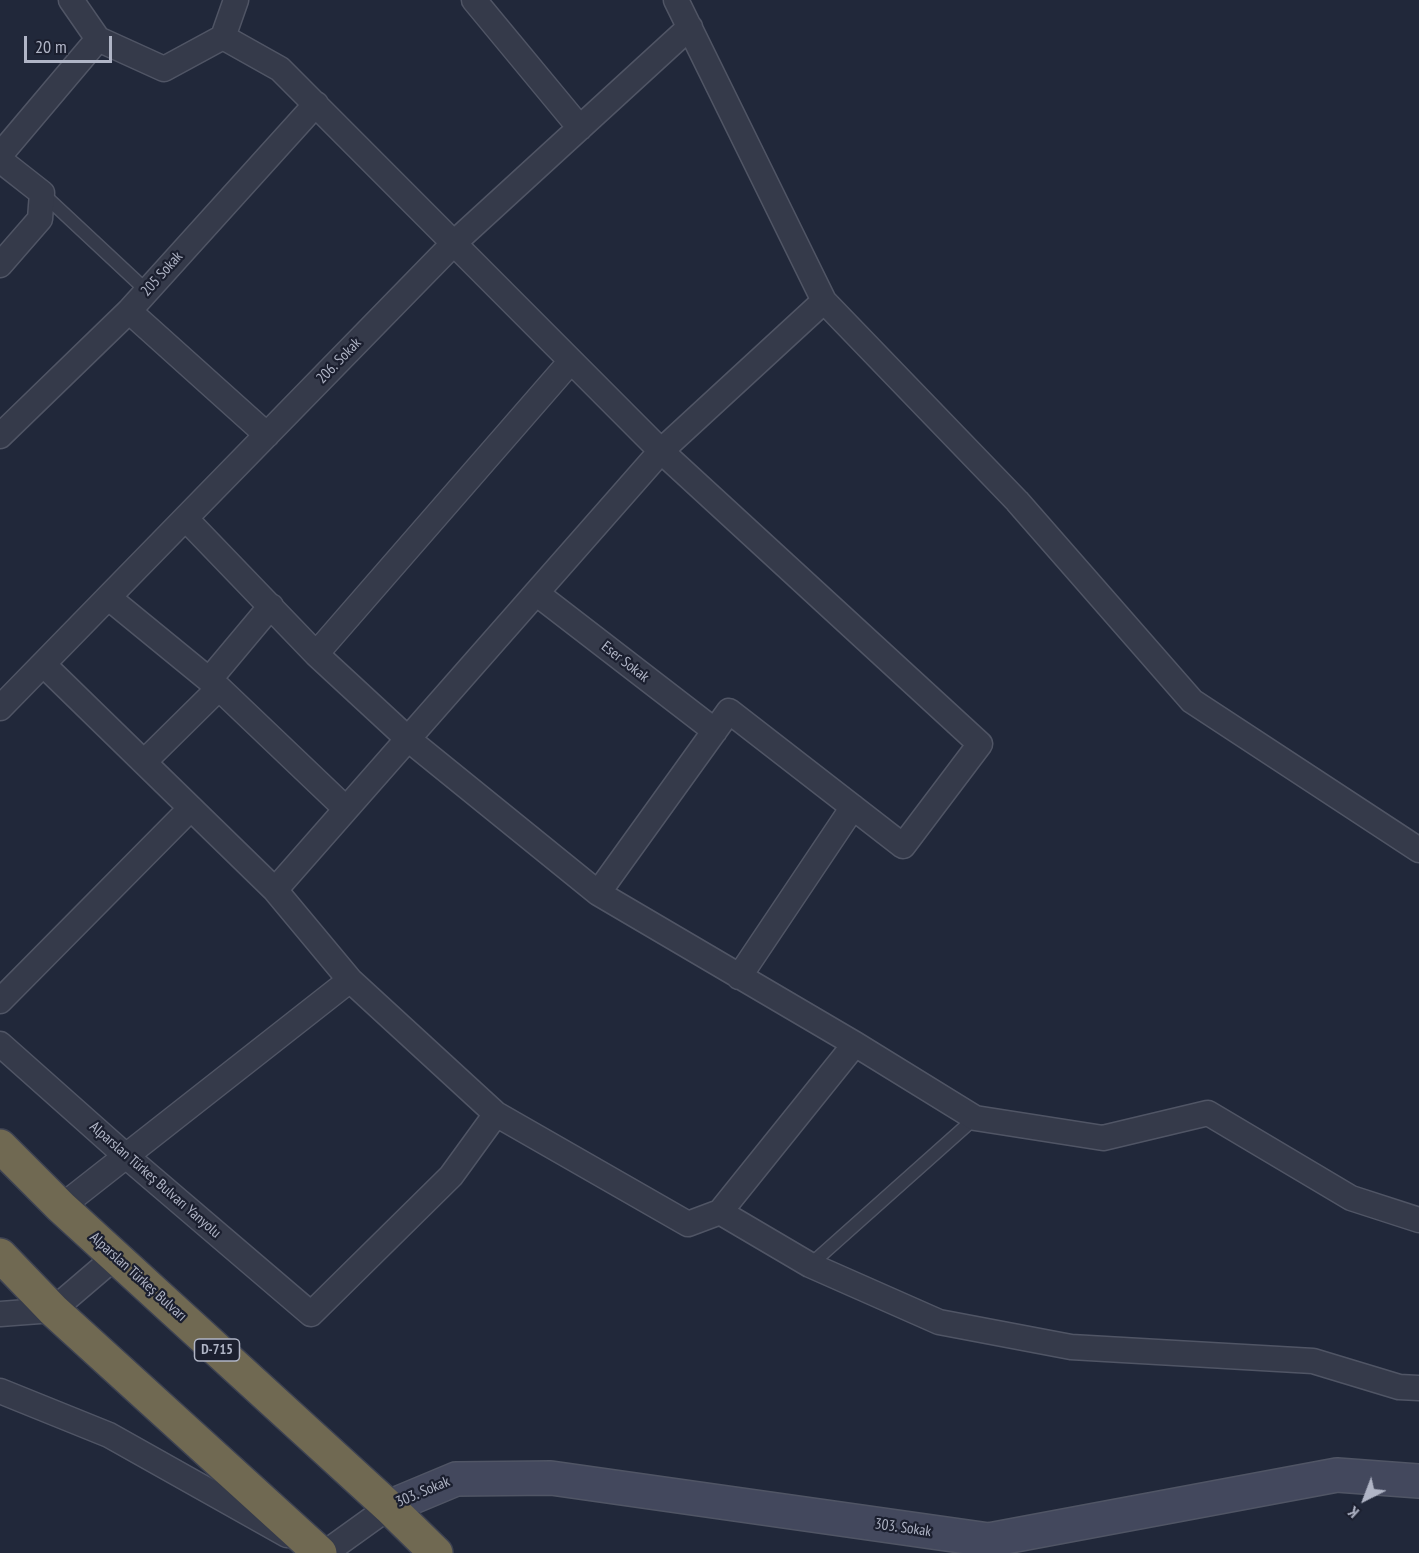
<!DOCTYPE html>
<meta charset="utf-8">
<style>
body{margin:0}
#map{position:relative;width:1419px;height:1553px;overflow:hidden;background:#21283a;font-family:"PT Sans Narrow",sans-serif}
canvas{display:block}
.north{position:absolute;left:1335px;top:1469px;width:60px;height:60px;-webkit-text-stroke:4px #1b1f2f;paint-order:stroke;rotate:222deg;font-size:16px;font-weight:700;line-height:24px;text-align:center;color:#b0b5c6}
.north::after{content:'';display:block;margin:auto;width:21px;height:27px;background:#b0b5c6;clip-path:polygon(50% 0,100% 100%,50% 72%,0 100%)}
.scale{position:absolute;left:24px;top:36px;width:88px;height:27px;box-sizing:border-box;border:3px solid #b0b5c6;border-top:0;padding-left:8px;font-size:18px;line-height:21px;white-space:nowrap;color:#b0b5c6;-webkit-text-stroke:4px #1b1f2f;paint-order:stroke}
</style>
<div id="map">
<canvas width="1419" height="1553"></canvas>
<div class="north">K</div>
<div class="scale">20 m</div>
</div>
<script>
const ctx = document.querySelector('canvas').getContext('2d');
ctx.lineJoin = 'round';
const poly = rows => new Path2D(rows.map(r => 'M' + r).join(''));
function trace(path, color, width, dash) { ctx.strokeStyle = color; ctx.lineWidth = width; ctx.lineCap = dash ? 'butt' : 'round'; ctx.setLineDash(dash || []); ctx.stroke(path); }
function drawText(font, color, halo, rows, align = 'center') {
  ctx.font = font + ' "PT Sans Narrow",sans-serif'; ctx.lineWidth = 4.5; ctx.setLineDash([]); ctx.textBaseline = 'middle'; ctx.strokeStyle = halo; ctx.fillStyle = color; for (const [text, x, y, turn = 0] of rows) {
    ctx.save(); ctx.translate(x, y); ctx.rotate((+turn || 0) * Math.PI / 180); ctx.textAlign = isNaN(turn) ? turn : align; if (halo) ctx.strokeText(text, 0, 0); ctx.fillText(text, 0, 0); ctx.restore();
  }
}
const lane = poly([
 [43,194,147,291],
 [810,1265,975,1118]
]);
const street = poly([
 [71,0,98,39,164,69,223,37,280,69,661,451,980,744,903,846,729,711,598,893],
 [474,0,580,128],
 [676,0,824,301,1017,501,1192,701,1419,850],
 [223,37,236,0],
 [0,155,98,39],
 [0,160,42,193,40,219,0,265],
 [129,311,267,435],
 [0,436,129,311,316,104],
 [186,519,316,654,408,739,598,893,855,1044,975,1118,1103,1138,1208,1113,1351,1198,1419,1220],
 [536,593,715,731],
 [109,598,219,688,144,762],
 [316,654,571,361],
 [43,664,275,890,350,980,496,1114,688,1224,720,1212,810,1265,939,1322,1071,1347,1313,1361,1399,1387,1419,1388],
 [209,680,271,606],
 [219,688,346,809],
 [0,708,454,243,690,27],
 [275,890,661,451,824,301],
 [739,977,853,807],
 [0,1001,191,808],
 [0,1044,126,1156,311,1314,451,1176,496,1114],
 [61,1207,350,980],
 [720,1212,855,1044],
 [0,1314,53,1310,115,1257],
 [0,1391,109,1435,287,1535],
 [325,1553,389,1507]
]);
const secondary = poly([
 [389,1507,456,1479,551,1478,989,1540,1337,1475,1419,1481]
]);
const highway = poly([
 [0,1146,61,1207,389,1507,436,1553],
 [0,1255,53,1310,320,1553]
]);
trace(lane, '#505565', 15);
trace(street, '#505565', 27);
trace(secondary, '#505565', 36);
trace(highway, '#3d4252', 36);
trace(lane, '#353a4a', 12);
trace(street, '#353a4a', 24);
trace(secondary, '#43485d', 33);
trace(highway, '#706952', 33);
for (const [x, y, w] of [
 [217,1350,45]
]) { const box = new Path2D(); box.roundRect(x - w / 2, y - 11, w, 22, 4.5); ctx.fillStyle = '#1b1f2f'; ctx.fill(box); trace(box, '#b0b5c6', 1.5); }
drawText('bold 14px', '#b0b5c6', null, [
 ["D-715",217,1350]
]);
drawText('15px', '#b0b5c6', '#1b1f2f', [
 ["205 Sokak",162,274,-48],
 ["206. Sokak",339,361,-46],
 ["Eser Sokak",625,662,38],
 ["Alparslan Türkeş Bulvarı Yanyolu",155,1180,41],
 ["Alparslan Türkeş Bulvarı",138,1277,42],
 ["303. Sokak",423,1492,-23],
 ["303. Sokak",903,1528,8]
]);
</script>
